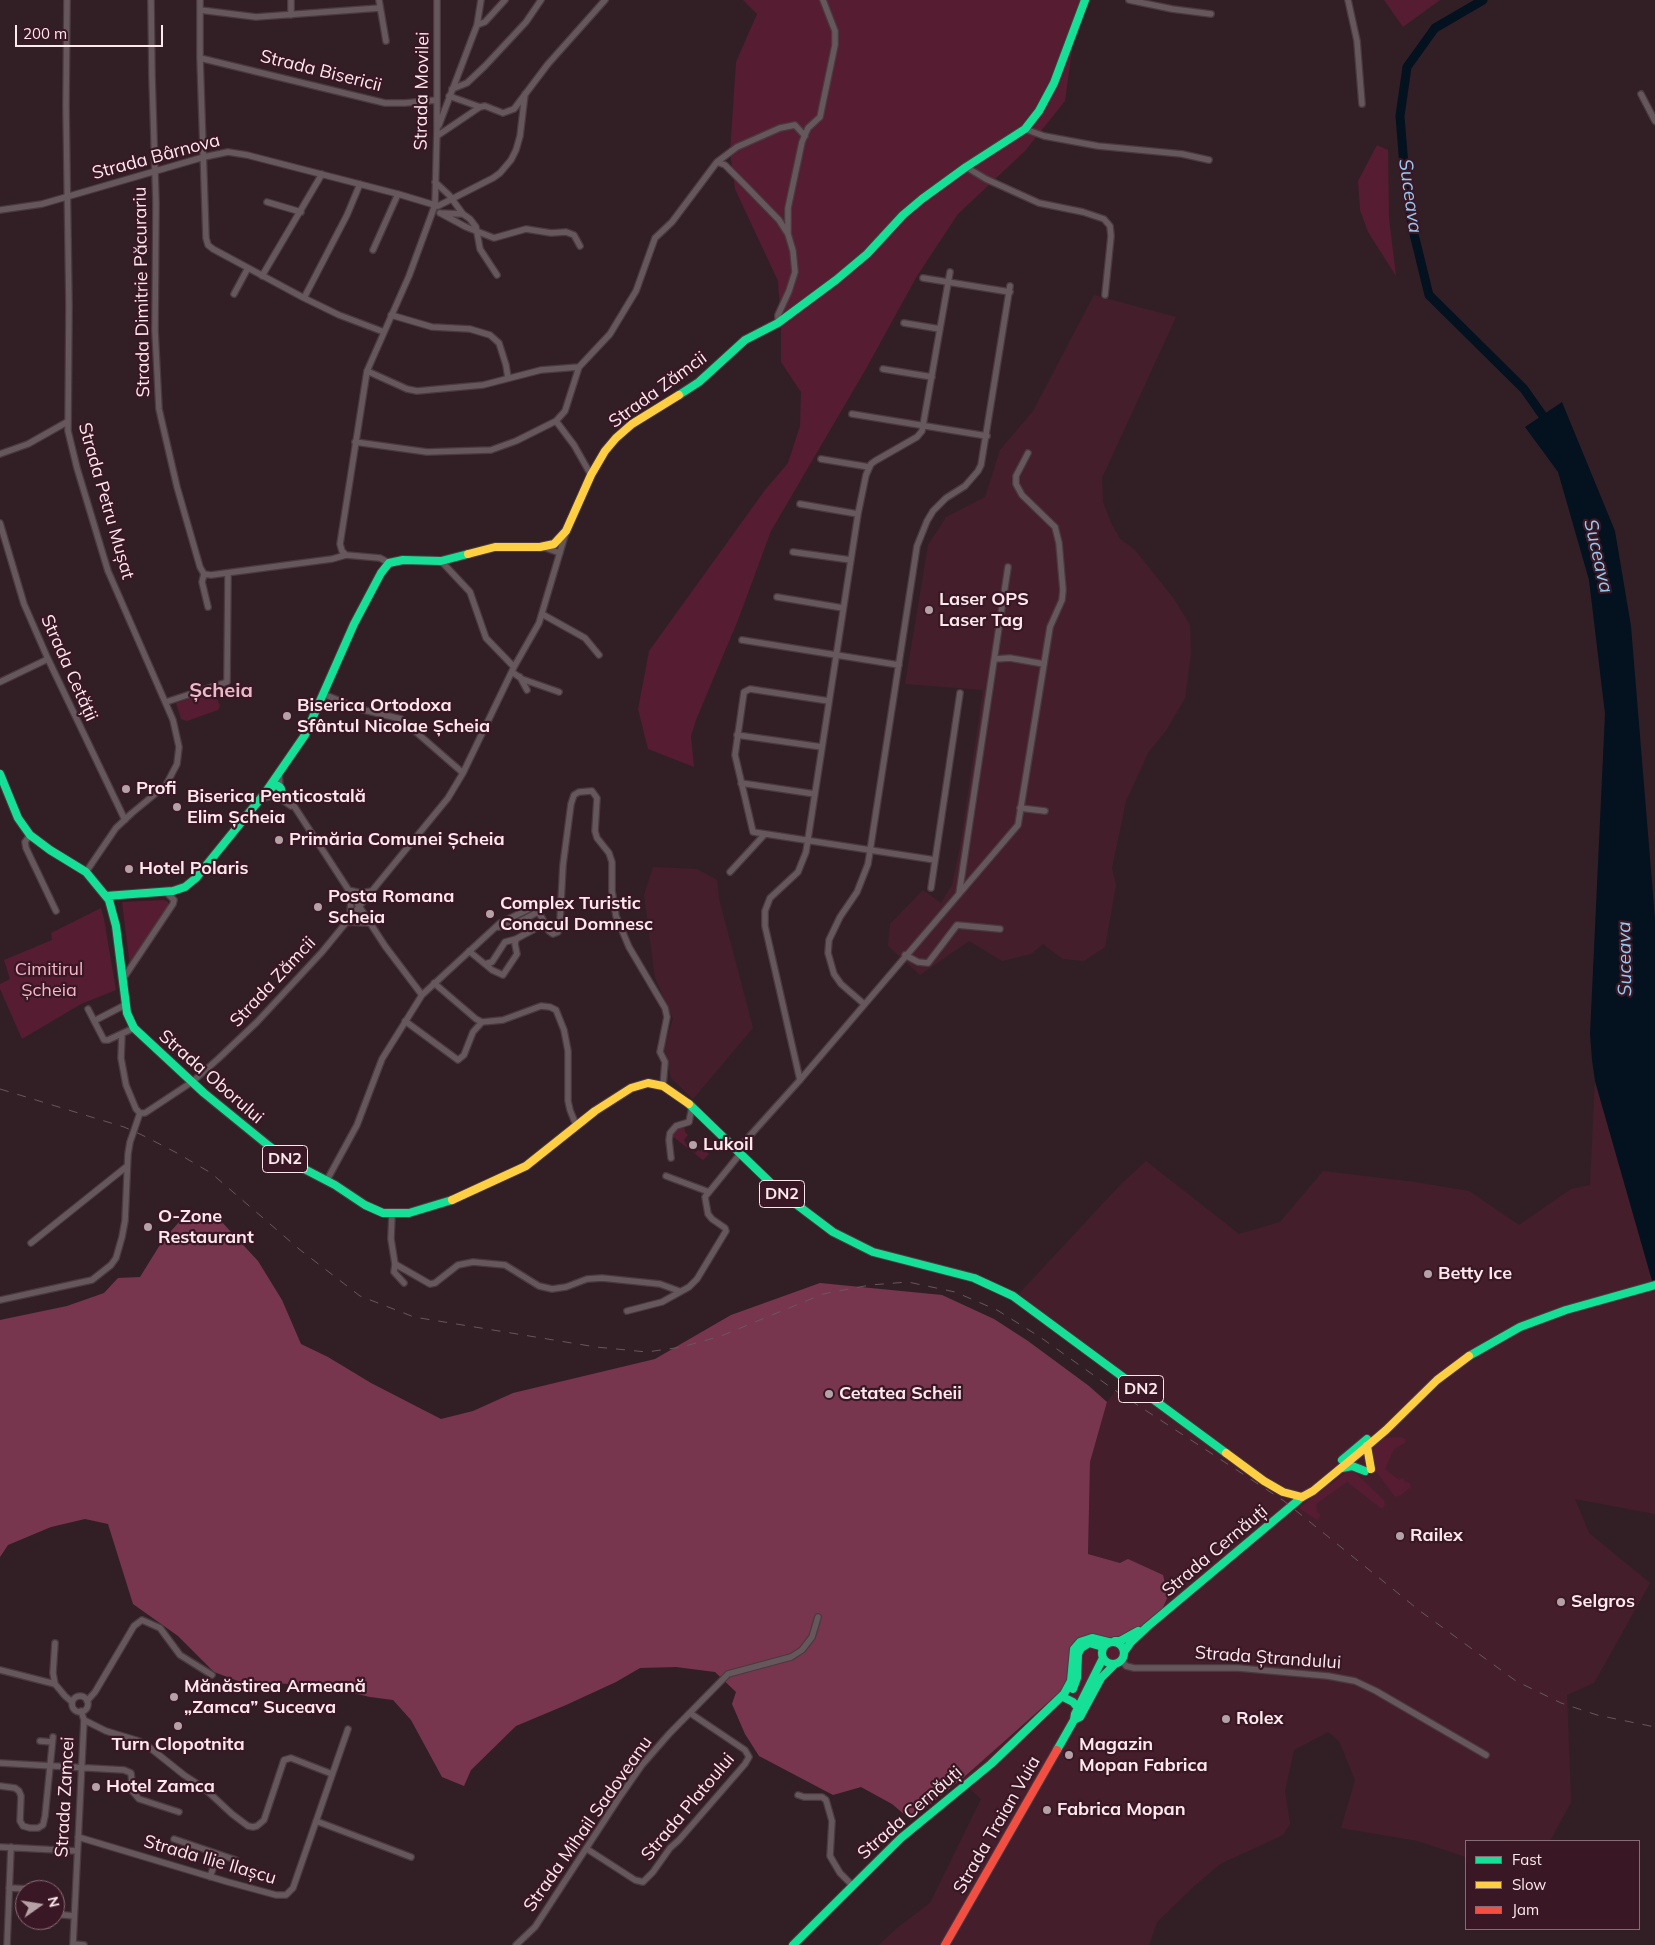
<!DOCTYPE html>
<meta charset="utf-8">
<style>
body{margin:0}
#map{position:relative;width:1655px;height:1945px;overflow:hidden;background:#321f26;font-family:Mulish,sans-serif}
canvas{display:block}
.legend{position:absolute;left:1465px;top:1840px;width:175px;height:90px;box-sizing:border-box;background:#3a1724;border:1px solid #886b74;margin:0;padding:6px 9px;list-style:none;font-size:15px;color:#fce8ed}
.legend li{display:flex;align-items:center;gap:10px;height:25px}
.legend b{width:25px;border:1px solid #886b74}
.north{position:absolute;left:15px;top:1880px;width:50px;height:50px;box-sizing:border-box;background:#3a1724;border:1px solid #886b74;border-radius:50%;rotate:77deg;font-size:14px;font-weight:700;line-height:20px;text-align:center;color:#fce8ed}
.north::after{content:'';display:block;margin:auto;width:18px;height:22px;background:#b5a2a7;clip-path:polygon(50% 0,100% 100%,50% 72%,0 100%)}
.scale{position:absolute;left:15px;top:25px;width:148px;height:22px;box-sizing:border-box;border:2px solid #fce8ed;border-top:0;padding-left:6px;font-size:15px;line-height:18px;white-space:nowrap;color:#fce8ed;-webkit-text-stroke:4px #3a1724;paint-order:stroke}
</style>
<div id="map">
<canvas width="1655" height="1945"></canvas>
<ul class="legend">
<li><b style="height:6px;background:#16e098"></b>Fast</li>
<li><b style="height:6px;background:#ffcf43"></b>Slow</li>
<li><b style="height:6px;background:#f24e42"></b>Jam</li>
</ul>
<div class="north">N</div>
<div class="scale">200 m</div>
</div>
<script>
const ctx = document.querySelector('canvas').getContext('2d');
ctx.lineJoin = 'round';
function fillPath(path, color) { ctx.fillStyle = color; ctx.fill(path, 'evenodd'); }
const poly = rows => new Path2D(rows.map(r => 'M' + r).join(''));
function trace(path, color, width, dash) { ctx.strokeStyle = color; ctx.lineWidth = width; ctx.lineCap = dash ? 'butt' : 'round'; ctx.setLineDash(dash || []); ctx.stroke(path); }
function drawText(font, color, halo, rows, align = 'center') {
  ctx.font = font + ' Mulish,sans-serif'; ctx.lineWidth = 4.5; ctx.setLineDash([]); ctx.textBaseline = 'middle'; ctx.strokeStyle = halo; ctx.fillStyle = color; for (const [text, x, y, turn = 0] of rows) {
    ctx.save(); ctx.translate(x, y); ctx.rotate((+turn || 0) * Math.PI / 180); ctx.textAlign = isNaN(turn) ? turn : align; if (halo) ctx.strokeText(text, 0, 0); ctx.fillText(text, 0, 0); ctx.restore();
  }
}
fillPath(poly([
 [1094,295,1176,317,1102,478,1103,502,1111,523,1120,539,1135,550,1174,599,1190,625,1191,654,1185,698,1167,729,1148,753,1126,801,1112,868,1116,885,1105,947,1084,961,1063,959,1043,944,1031,954,1002,961,969,941,920,975,888,946,890,924,923,890,941,903,952,885,960,847,983,690,905,684,928,545,946,517,985,497,1000,450,1033,411],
 [653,867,697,869,717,880,719,899,753,1028,693,1099,671,1078,664,1047,673,1019,655,978,644,895],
 [1595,1081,1655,1291,1655,1514,1575,1499,1589,1533,1650,1583,1594,1683,1567,1695,1571,1802,1550,1841,1466,1841,1466,1857,1418,1841,1341,1828,1355,1780,1339,1741,1328,1732,1294,1750,1285,1791,1290,1824,1283,1835,1220,1864,1192,1888,1157,1922,1149,1945,879,1945,897,1928,930,1903,981,1799,960,1780,1061,1691,1120,1563,1088,1554,1090,1462,1107,1402,1117,1389,1128,1385,1013,1300,1122,1183,1146,1161,1239,1234,1280,1222,1323,1171,1415,1182,1469,1191,1519,1225,1571,1189,1590,1185]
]), '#451e2c');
fillPath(poly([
 [743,0,1082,0,1077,13,1065,101,1025,151,958,214,917,276,867,367,771,531,738,620,696,720,691,736,694,767,648,749,638,709,649,651,765,490,788,463,800,426,801,392,781,362,781,328,778,281,735,189,730,152,736,62,757,14],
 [1384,0,1440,0,1403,27],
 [1377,145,1388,150,1389,218,1396,276,1368,232,1360,210,1358,181],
 [214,691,220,706,218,710,187,721,181,719,176,703],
 [164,900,168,902,168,906,130,966,122,902],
 [101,908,104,919,116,990,81,1004,22,1039,0,989,0,984,10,979,4,960,52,940,51,933],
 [684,1125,685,1132,688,1135,684,1140,686,1144,695,1153,698,1150,700,1151,703,1149,709,1154,703,1160,671,1135,673,1130],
 [1402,1437,1406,1440,1405,1443,1394,1449,1385,1469,1399,1480,1403,1478,1405,1482,1410,1483,1411,1487,1401,1495,1395,1497,1375,1470,1370,1452,1383,1438],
 [1348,1471,1353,1471,1384,1500,1385,1505,1382,1509,1347,1482,1316,1504,1317,1512,1321,1515,1317,1520,1299,1508],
 '1102 1653a11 11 0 1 1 22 0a11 11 0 1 1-22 0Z',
 [1094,1646,1096,1649,1098,1663,1076,1700,1070,1697,1076,1687,1081,1652,1086,1647]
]), '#551c32');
fillPath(poly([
 [208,1212,220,1220,258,1261,282,1300,301,1344,328,1357,371,1383,441,1419,473,1411,513,1393,655,1359,731,1315,820,1283,942,1295,994,1319,1028,1341,1089,1386,1107,1402,1090,1462,1088,1554,1120,1563,1128,1559,1163,1575,1168,1596,1161,1612,1125,1638,1110,1640,1092,1637,1069,1673,1067,1682,1061,1691,964,1777,911,1820,892,1804,861,1787,833,1795,759,1756,745,1734,732,1704,736,1692,715,1672,676,1667,640,1668,616,1682,566,1705,516,1726,471,1770,464,1786,442,1777,411,1720,393,1700,370,1697,323,1686,238,1681,214,1672,178,1636,133,1604,108,1524,85,1519,51,1527,8,1545,0,1557,0,1320,67,1306,104,1293,118,1278,140,1277,163,1240,180,1221]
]), '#78364e');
fillPath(poly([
 [1562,402,1615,531,1631,626,1655,919,1655,1291,1595,1081,1592,1060,1590,1034,1605,714,1589,580,1558,472,1525,427]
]), '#04111f');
trace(poly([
 [1483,0,1435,28,1407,67,1400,116,1404,166,1412,226,1429,295,1524,389,1548,423]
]), '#04111f', 9);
const street = poly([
 [67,0,66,106,69,306,68,431,77,468,108,571,173,720,179,747,177,764,166,785,132,813,116,828,86,872],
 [151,0,152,76,156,203,155,331,159,409,177,487,200,567,204,574],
 [200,0,200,58,206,238,208,245,213,249,304,298,339,315,384,332],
 [291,0,291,15],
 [379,0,386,41],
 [1129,0,1172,9,1211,14],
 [1348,0,1357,41,1362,104],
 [200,10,256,17,380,8],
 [477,25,485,22,505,0],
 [200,58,385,103,405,103,437,100],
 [452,89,467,83,485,66,526,22,541,0],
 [1641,94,1655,121],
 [449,96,480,107],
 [439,125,477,25,481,0],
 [1025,129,1044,136,1098,146,1182,154,1209,160],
 [437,136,480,107,485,106,503,113,514,109,548,64,605,0],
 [717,162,737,147,780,128,795,125,805,136],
 [966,167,986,179,1039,203,1083,212,1104,219,1110,226,1111,236,1105,295],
 [435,182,449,195,463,214],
 [267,202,301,212],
 [0,210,42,204,204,157,228,152,247,155,398,194,438,206,493,178,500,173,511,160,516,150,520,136,525,94],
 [440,213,466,227,494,238,526,229,551,233,566,232,574,235,580,246],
 [440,213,463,214,470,219,476,227,480,249,497,275],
 [788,234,788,208,802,142,808,128,820,117,835,45,835,31,823,0],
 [373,250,398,194],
 [262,276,322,174],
 [923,278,1010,292],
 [234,294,248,268],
 [304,298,347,215,360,184],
 [391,315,432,327,470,329,490,335,499,343,506,365,508,378],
 [904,323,940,329],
 [883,369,932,377],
 [367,371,407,389,417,391,483,385,541,370,579,367],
 [852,414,987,436],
 [556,421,574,445,591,475],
 [355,442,427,452,491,450,516,441,556,421,565,411,579,367,610,334,636,291,655,238,672,222,717,162,725,165,746,186,779,220,788,234,793,251,795,272,789,291,778,315,778,323],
 [0,454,28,444,67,422],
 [821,459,869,467],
 [800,504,858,514],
 [0,523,24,604,48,659,125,820],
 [543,547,560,553],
 [793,552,851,560],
 [346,555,342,551,340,544,367,371,409,276,435,205,437,129,437,0],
 [441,561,470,592,486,638,514,667],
 [204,574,211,575,332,559,346,555,380,558,389,563],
 [204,574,202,582,208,607],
 [777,597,843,608],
 [542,614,585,638,599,655],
 [742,640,899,665],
 [995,659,1010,658,1044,664],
 [512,672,522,679,559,692],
 [520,677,527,690],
 [0,682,48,659],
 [323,694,360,709,401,719,463,773],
 [829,701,750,689,744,692,735,755,753,832,935,860],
 [166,702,227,682,228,573],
 [737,735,822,747],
 [279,772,280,788],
 [741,783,815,794],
 [281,791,294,806,385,946,422,995],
 [276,796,291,806],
 [259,799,273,796],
 [1020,808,1045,811],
 [30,835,25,842,26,848,56,911],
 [730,872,765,834],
 [931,888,960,693],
 [348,890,361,893,372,891],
 [959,894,1008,567],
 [350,918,351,897],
 [348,922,370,923],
 [498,927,515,924,538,912],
 [469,951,492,970,503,975,517,954,515,944,516,939],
 [905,955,918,962,928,963,957,925,1000,929],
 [485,964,492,962,505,942,516,939,544,924],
 [123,979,173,904,174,900,166,892],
 [434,983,476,1019,482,1022,503,1020,541,1006,550,1007,556,1010,564,1030,568,1051,568,1101,570,1110,576,1125],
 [864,1004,841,984,834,974,828,953,829,940,840,917,857,892,868,864,917,546,927,521,933,511,946,498,965,486,978,471,981,465,1010,286],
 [88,1009,104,1040,108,1040,134,1028],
 [94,1021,125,1005],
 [405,1021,458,1060,464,1055,473,1032,482,1022],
 [122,1034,121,1058,126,1085,136,1109,140,1113,145,1113,192,1082,218,1059,257,1022,322,952,448,798,463,773,514,667,539,623,566,532],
 [800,1080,765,926,765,911,770,898,798,872,806,852,858,514,866,475,871,464,875,461,917,437,922,431,950,272],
 [737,1150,800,1080,1018,825,1050,627,1062,600,1063,590,1059,543,1055,527,1022,495,1016,484,1016,476,1028,453],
 [671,1158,669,1140,670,1133,676,1126,689,1122,692,1107],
 [666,1176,709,1192],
 [327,1180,357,1125,382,1059,422,995,500,923,533,907,536,907,549,931,553,934,558,932,560,921,563,865,571,804,574,795,579,792,592,791,597,798,595,831,597,838,609,853,612,862,612,891,616,916,629,947,665,1008,667,1017,660,1052,665,1062,663,1086],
 [392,1214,391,1239,395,1264,430,1284,435,1283,458,1265,473,1262,505,1265,539,1286,552,1289,566,1287,587,1279,602,1278,660,1284,679,1291],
 [31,1243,126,1167],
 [395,1264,394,1272,404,1283],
 [0,1300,92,1280,111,1265,116,1258,122,1237,125,1221,128,1154,130,1142,140,1113],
 [627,1311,662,1302,689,1287,697,1279,726,1231,725,1228,712,1219,708,1214,705,1197,740,1154],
 [55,1643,53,1673,55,1684,65,1696,72,1702],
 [1122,1660,1126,1666,1134,1668,1238,1668,1328,1676,1355,1681,1376,1691,1486,1755],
 [0,1670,55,1684],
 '72 1704a8 8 0 1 1 16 0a8 8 0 1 1-16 0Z',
 [87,1701,95,1692,134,1626,142,1620,160,1628,180,1655,212,1675],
 [84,1720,106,1731,139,1741,149,1747,184,1775,204,1788,232,1814,248,1826,253,1827,257,1826,264,1820,284,1760,291,1758,332,1774],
 [40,1741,52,1742],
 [0,1763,124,1770,131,1773,133,1792,139,1799,179,1812],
 [0,1786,15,1788,19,1791,21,1796,20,1821,23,1826,30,1828,38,1828,43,1825,45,1816,53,1737],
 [798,1795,804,1797,822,1797,826,1800,832,1821,830,1856,840,1873,852,1885],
 [316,1821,411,1857],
 [78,1837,228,1882,276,1895,286,1895,293,1888,348,1729],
 [174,1839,236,1860],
 [0,1847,77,1851],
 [587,1849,635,1880,643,1882,653,1872,670,1848,679,1840,745,1764,749,1757,745,1750,690,1713],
 [210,1877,218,1854],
 [9,1888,31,1889],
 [55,1914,74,1916],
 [48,1925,49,1920],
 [73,1944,84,1945],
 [7,1945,11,1847],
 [73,1945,84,1720,81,1711],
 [516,1945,535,1927,619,1798,642,1765,669,1734,728,1674,791,1657,802,1650,812,1637,818,1617]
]);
const fast = poly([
 [679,395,699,382,745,340,778,323,836,280,867,254,903,215,922,199,966,167,1025,129,1039,111,1054,83,1085,0],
 [0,774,18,818,30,835,50,850,86,872,109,900,116,926,127,1013,134,1028,204,1093,269,1146,289,1161,335,1185,365,1205,383,1213,409,1213,452,1200],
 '270.5 791a5.5 5.5 0 1 1 11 0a5.5 5.5 0 1 1-11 0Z',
 [106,896,173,891,185,887,196,878,265,793,305,735,354,624,381,573,389,563,403,560,441,561,468,554],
 [689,1104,780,1192,833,1232,873,1252,974,1278,1013,1296,1226,1453],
 [1469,1356,1520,1327,1566,1310,1655,1285],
 [1342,1460,1367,1439],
 [1342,1468,1352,1466,1365,1471],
 [1115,1641,1120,1641,1138,1631],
 '1102 1653a11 11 0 1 1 22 0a11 11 0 1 1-22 0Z',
 [1124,1652,1131,1642,1147,1627,1302,1497],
 [1073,1689,1077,1678,1078,1654,1081,1648,1089,1643,1103,1647],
 [1065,1698,1073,1702,1078,1708],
 [1074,1720,1080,1717,1101,1678,1115,1664],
 [1057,1750,1074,1720,1075,1714,1103,1658],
 [793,1945,901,1838,991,1764,1064,1694,1071,1681,1074,1649,1080,1642,1092,1638,1108,1642]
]);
const slow = poly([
 [468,554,495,547,540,547,554,544,566,531,591,475,605,451,616,438,632,424,679,395],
 [452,1200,526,1166,595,1111,631,1088,648,1083,663,1086,689,1104],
 [1367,1446,1371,1469],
 [1226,1453,1264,1481,1283,1492,1302,1497],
 [1302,1497,1313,1491,1359,1453,1386,1430,1437,1380,1469,1356]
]);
const jam = poly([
 [945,1945,1057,1750]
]);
trace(street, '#4a3a3f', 8);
trace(fast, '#4a3a3f', 10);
trace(slow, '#4a3a3f', 10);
trace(jam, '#4a3a3f', 10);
trace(street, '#65575c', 5.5);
trace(fast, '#16e098', 8);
trace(slow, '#ffcf43', 8);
trace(jam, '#f24e42', 8);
trace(poly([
 [0,1089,124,1127,142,1135,177,1153,211,1173,299,1249,360,1296,414,1317,596,1347,647,1352,682,1347,721,1336,823,1294,870,1285,908,1282,955,1292,997,1310,1040,1337,1113,1389,1284,1501,1420,1611,1516,1681,1561,1703,1597,1715,1655,1727]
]), '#67585d', 1, [9, 9]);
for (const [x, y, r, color] of [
 [929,610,5,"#b5a2a7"],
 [287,716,5,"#b5a2a7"],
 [126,789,5,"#b5a2a7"],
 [177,807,5,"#b5a2a7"],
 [279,840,5,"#b5a2a7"],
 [129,869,5,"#b5a2a7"],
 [318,907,5,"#b5a2a7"],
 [490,914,5,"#b5a2a7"],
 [693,1145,5,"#b5a2a7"],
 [148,1227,5,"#b5a2a7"],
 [1428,1274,5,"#b5a2a7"],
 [829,1394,5,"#b5a2a7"],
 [1400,1536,5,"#b5a2a7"],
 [1561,1602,5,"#b5a2a7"],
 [174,1697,5,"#b5a2a7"],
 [1226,1719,5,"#b5a2a7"],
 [178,1726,5,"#b5a2a7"],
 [1069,1755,5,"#b5a2a7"],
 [96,1787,5,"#b5a2a7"],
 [1047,1810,5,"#b5a2a7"]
]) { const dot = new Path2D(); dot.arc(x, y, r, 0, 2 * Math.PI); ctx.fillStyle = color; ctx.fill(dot); trace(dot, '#3a1724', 2); }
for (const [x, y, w] of [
 [285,1159,45],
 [782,1194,45],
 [1141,1389,45]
]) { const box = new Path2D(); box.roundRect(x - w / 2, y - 13.5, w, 27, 4); ctx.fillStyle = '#3a1724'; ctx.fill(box); trace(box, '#fce8ed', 1); }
drawText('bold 16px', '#fce8ed', null, [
 ["DN2",285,1159],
 ["DN2",782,1194],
 ["DN2",1141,1389]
]);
drawText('18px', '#fce8ed', '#3a1724', [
 ["Strada Bisericii",321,71,14],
 ["Strada Movilei",422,91,-89],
 ["Strada Bârnova",156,157,-15],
 ["Strada Dimitrie Păcurariu",142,292,-91],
 ["Strada Zămcii",658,390,-36],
 ["Strada Petru Mușat",106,501,74],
 ["Strada Cetății",69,668,66],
 ["Strada Zămcii",273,982,-47],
 ["Strada Oborului",211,1077,41],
 ["Strada Cernăuți",1215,1551,-40],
 ["Strada Ștrandului",1268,1658,4],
 ["Strada Zamcei",65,1797,-87],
 ["Strada Platoului",688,1807,-50],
 ["Strada Cernăuți",910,1813,-41],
 ["Strada Mihail Sadoveanu",588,1824,-55],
 ["Strada Traian Vuia",997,1825,-60],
 ["Strada Ilie Ilașcu",210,1860,16]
]);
drawText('bold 18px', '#fce8ed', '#3a1724', [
 ["Laser OPS",939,600],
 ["Laser Tag",939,621],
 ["Biserica Ortodoxa",297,706],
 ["Sfântul Nicolae Șcheia",297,727],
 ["Profi",136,789],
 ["Biserica Penticostală",187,797],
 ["Elim Șcheia",187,818],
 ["Primăria Comunei Șcheia",289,840],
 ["Hotel Polaris",139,869],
 ["Posta Romana",328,897],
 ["Scheia",328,918],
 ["Complex Turistic",500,904],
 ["Conacul Domnesc",500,925],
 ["Lukoil",703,1145],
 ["O-Zone",158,1217],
 ["Restaurant",158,1238],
 ["Betty Ice",1438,1274],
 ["Cetatea Scheii",839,1394],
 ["Railex",1410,1536],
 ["Selgros",1571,1602],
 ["Mănăstirea Armeană",184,1687],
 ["„Zamca” Suceava",184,1708],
 ["Rolex",1236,1719],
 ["Turn Clopotnita",178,1745,"center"],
 ["Magazin",1079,1745],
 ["Mopan Fabrica",1079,1766],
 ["Hotel Zamca",106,1787],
 ["Fabrica Mopan",1057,1810]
], 'left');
drawText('18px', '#f7b4c8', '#3a1724', [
 ["Cimitirul",49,970],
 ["Șcheia",49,991]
]);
drawText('italic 19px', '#93cbf2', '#3a1724', [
 ["Suceava",1410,196,82],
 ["Suceava",1598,556,77],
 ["Suceava",1625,959,-91]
]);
drawText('bold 20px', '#e9bac7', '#3a1724', [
 ["Șcheia",221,691]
]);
</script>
